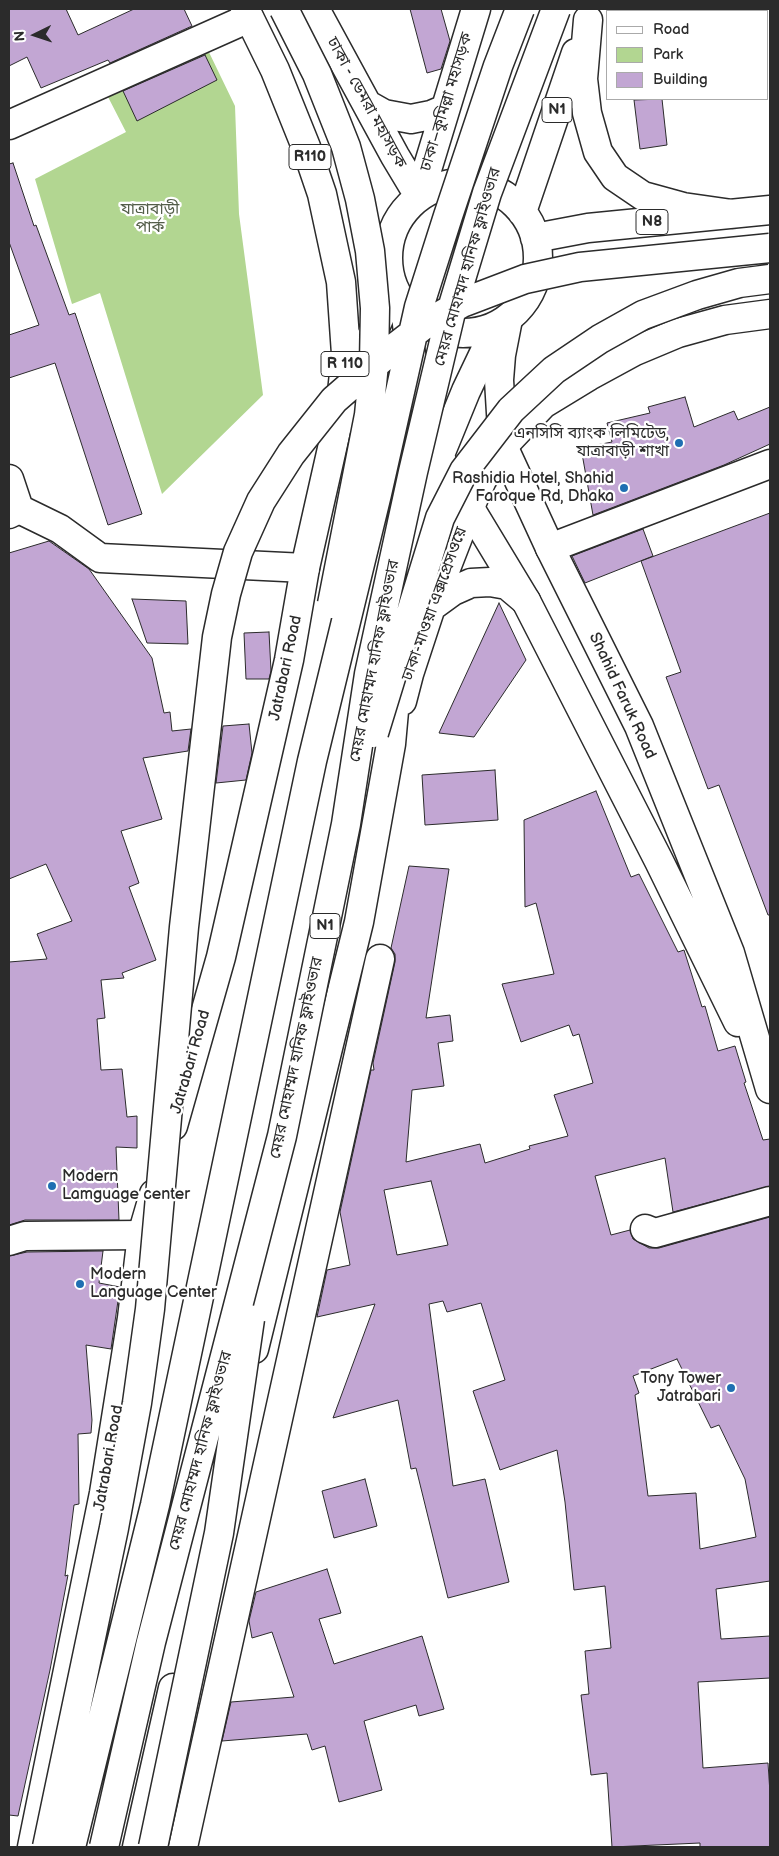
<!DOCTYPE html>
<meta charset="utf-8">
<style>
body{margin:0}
#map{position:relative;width:779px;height:1856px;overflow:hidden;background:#fff;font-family:"Balsamiq Sans",sans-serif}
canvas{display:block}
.frame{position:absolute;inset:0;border:10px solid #2b2b2b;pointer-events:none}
.legend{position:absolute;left:606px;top:10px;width:162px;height:90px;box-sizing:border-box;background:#fff;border:1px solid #aaa;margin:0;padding:6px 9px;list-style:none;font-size:15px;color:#2b2b2b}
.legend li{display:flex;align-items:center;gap:10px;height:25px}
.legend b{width:25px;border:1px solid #aaa}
.north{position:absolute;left:10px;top:10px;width:50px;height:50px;-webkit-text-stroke:4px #fff;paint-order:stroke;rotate:266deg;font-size:14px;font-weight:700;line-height:20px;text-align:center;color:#2b2b2b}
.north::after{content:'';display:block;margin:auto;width:18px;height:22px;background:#2b2b2b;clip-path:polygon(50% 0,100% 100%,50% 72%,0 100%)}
</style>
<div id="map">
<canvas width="779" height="1856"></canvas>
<div class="frame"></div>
<ul class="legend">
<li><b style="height:6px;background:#fff"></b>Road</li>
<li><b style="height:14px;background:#b2d691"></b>Park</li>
<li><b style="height:14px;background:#c2a6d3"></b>Building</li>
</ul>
<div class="north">N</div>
</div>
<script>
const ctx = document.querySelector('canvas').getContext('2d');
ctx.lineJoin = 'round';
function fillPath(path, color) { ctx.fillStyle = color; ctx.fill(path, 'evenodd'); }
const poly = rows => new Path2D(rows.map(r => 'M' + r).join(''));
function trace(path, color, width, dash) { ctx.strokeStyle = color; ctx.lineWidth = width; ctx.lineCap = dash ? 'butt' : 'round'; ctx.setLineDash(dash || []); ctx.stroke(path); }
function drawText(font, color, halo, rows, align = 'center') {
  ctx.font = font + ' "Balsamiq Sans","Noto Sans Bengali",sans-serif'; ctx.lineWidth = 4.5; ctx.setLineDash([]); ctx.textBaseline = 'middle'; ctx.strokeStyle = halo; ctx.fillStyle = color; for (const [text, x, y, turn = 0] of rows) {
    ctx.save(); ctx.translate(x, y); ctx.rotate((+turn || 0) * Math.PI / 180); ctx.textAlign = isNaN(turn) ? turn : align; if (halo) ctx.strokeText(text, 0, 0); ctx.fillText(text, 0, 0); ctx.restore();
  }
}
fillPath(poly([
 [205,44,235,106,239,214,263,395,162,494,100,293,72,304,35,179,126,132,106,93]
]), '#b2d691');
const building = poly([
 [9,9,66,9,78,35,134,9,184,9,192,26,110,63,108,60,41,88,27,57,9,66,9,9],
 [410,9,441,9,450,41,441,69,427,73,410,9],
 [205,55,217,80,137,121,123,91,205,55],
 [662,99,667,145,640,149,634,100,662,99],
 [13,163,34,226,36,225,69,315,75,313,142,514,108,525,55,363,9,378,9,335,39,325,9,242,9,164,13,163],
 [685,397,694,427,734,411,738,420,770,407,770,444,724,465,593,515,581,448,612,442,607,423,650,413,648,407,685,397],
 [770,513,770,915,768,915,719,785,708,789,666,677,681,672,641,561,770,513],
 [643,529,653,556,585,583,572,556,643,529],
 [49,541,89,569,152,658,164,713,170,712,172,731,191,729,188,751,143,758,162,819,121,831,139,883,129,887,156,960,122,973,124,978,101,980,105,1018,97,1019,101,1070,122,1069,127,1117,137,1116,137,1148,116,1147,119,1220,25,1220,9,1225,9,962,47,959,37,934,72,921,46,864,9,879,9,553,49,541],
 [132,599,186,601,188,644,147,643,132,599],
 [499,603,526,660,474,737,439,733,499,603],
 [269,632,271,671,269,679,246,679,244,633,269,632],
 [249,724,252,753,246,780,216,783,223,726,249,724],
 [495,770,498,820,425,825,422,775,495,770],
 [596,791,631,877,639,874,678,952,684,950,702,1007,705,1006,718,1051,735,1046,746,1082,744,1083,763,1140,770,1139,770,1186,673,1212,665,1158,595,1176,611,1235,630,1230,633,1239,649,1248,659,1248,770,1217,770,1581,716,1589,721,1639,770,1636,770,1678,698,1682,703,1768,768,1763,770,1793,770,1847,700,1847,700,1843,612,1847,607,1773,591,1775,581,1695,589,1694,585,1651,611,1648,605,1586,574,1590,565,1502,557,1450,500,1470,473,1391,505,1380,481,1303,447,1312,443,1301,429,1304,453,1486,485,1479,509,1582,448,1598,416,1468,411,1469,398,1400,333,1418,375,1304,317,1317,327,1270,350,1265,340,1212,371,1070,374,1070,373,1063,395,962,395,954,391,948,409,866,449,869,426,1018,450,1015,453,1041,438,1043,444,1086,412,1090,406,1162,480,1144,485,1163,530,1149,529,1146,568,1136,554,1095,593,1083,579,1034,573,1036,569,1025,521,1042,502,984,554,974,536,903,525,907,524,820,596,791],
 [431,1181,448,1245,397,1255,384,1190,431,1181],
 [677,1359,711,1428,719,1425,745,1479,756,1537,700,1549,696,1493,648,1496,635,1395,639,1393,633,1376,677,1359],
 [103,1251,99,1283,120,1287,111,1349,86,1345,92,1420,91,1433,78,1434,79,1504,74,1505,65,1576,68,1575,50,1670,18,1816,9,1815,9,1256,27,1252,103,1251],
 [365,1479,377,1526,334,1538,322,1491,365,1479],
 [327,1569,341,1613,319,1619,334,1664,422,1636,444,1709,419,1716,416,1705,364,1721,382,1790,339,1802,325,1746,312,1750,307,1734,222,1741,231,1702,294,1697,272,1632,252,1638,249,1621,256,1592,327,1569]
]);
fillPath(building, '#c2a6d3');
trace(building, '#2b2b2b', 1);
const street = poly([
 [9,125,249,18],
 [9,479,19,509],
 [9,514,19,509,60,529,100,558,305,568],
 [550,548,770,464],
 [645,1229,655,1233,770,1201],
 [9,1241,25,1236,142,1235],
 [183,1847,380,959]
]);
const secondary = poly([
 [405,307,410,350,429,422],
 [508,319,501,355,499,380,503,446,550,548,639,726,730,953,770,1089],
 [340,413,439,457,526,601,659,861,738,1022]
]);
const primary = poly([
 [245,9,275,70,306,147,322,194,341,282,346,354,341,402],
 [315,9,395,156,419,196],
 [588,20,583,79,587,113,598,152,615,177,643,196,683,207,732,214],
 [368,105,384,114,411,119,431,115,445,109],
 '388 258a75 75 0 1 1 150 0a75 75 0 1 1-150 0Z',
 [419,196,476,9],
 [522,212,576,53],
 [535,238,588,228,770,210],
 [372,334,393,288],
 [408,588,420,529,439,457,466,391,497,326],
 [431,607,453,591,471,583,490,582,507,585,526,601],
 [402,701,409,674,431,607,469,509,482,480,503,446,543,404,589,376,635,351,678,333,725,320,770,314],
 [173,1126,221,957,289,660,305,568,340,413,353,381],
 [254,1349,359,922,391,744,397,678],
 [32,1847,104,1493,132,1318,142,1235,154,1194],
 [137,1847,173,1688]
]);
trace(street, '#2b2b2b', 31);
trace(secondary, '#2b2b2b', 31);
trace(primary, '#2b2b2b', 31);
trace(street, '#fff', 28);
trace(secondary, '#fff', 28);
trace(primary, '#fff', 28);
const highwayBridge = poly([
 [284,9,317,74,346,147,360,199,370,251,375,308,374,364,369,415,332,604],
 [374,733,440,518,464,471,511,410,554,370,600,339,643,315,697,295,739,283,770,279],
 [47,1847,114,1528,137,1403,150,1309,184,927,217,637,226,594,238,552,261,501,291,454,334,400,389,352,424,325,462,303,525,279,580,267,770,248],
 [71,1847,155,1505,312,761,377,494,419,307,448,216,498,66,520,9],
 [104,1847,151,1642,282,1136,346,824,369,674,413,472,451,312,487,193,556,9],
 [153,1847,219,1533,250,1319]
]);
trace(highwayBridge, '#2b2b2b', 31, []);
trace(highwayBridge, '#fff', 28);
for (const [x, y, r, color] of [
 [679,443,5,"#1f6fb2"],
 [624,488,5,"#1f6fb2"],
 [52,1186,5,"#1f6fb2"],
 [80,1284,5,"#1f6fb2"],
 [731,1388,5,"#1f6fb2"]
]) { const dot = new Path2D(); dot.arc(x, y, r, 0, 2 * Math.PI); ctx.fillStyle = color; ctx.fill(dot); trace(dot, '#fff', 2); }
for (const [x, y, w] of [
 [557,110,30],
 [310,157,42],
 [652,222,32],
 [345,364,48],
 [325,926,30]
]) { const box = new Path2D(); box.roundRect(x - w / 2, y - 12.5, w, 25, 4); ctx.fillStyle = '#fff'; ctx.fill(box); trace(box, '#2b2b2b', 1); }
drawText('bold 15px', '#2b2b2b', null, [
 ["N1",557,110],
 ["R110",310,157],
 ["N8",652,222],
 ["R 110",345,364],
 ["N1",325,926]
]);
drawText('16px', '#2b2b2b', '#fff', [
 ["ঢাকা–কুমিল্লা মহাসড়ক",447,102,-73],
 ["ঢাকা - ডেমরা মহাসড়ক",366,103,61],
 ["মেয়র মোহাম্মদ হানিফ ফ্লাইওভার",468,267,-74],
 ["ঢাকা-মাওয়া এক্সপ্রেসওয়ে",435,604,-70],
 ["মেয়র মোহাম্মদ হানিফ ফ্লাইওভার",375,661,-79],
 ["Jatrabari Road",286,668,-78],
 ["Shahid Faruk Road",622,696,65],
 ["মেয়র মোহাম্মদ হানিফ ফ্লাইওভার",297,1058,-78],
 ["Jatrabari Road",191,1062,-74],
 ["মেয়র মোহাম্মদ হানিফ ফ্লাইওভার",201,1451,-75],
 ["Jatrabari Road",109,1458,-80]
]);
drawText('16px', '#545e4a', '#fff', [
 ["যাত্রাবাড়ী",150,210],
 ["পার্ক",150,228]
]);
drawText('16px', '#2b2b2b', '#fff', [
 ["এনসিসি ব্যাংক লিমিটেড,",669,434],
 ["যাত্রাবাড়ী শাখা",669,452],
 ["Rashidia Hotel, Shahid",614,479],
 ["Faroque Rd, Dhaka",614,497],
 ["Modern",62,1177,"left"],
 ["Lamguage center",62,1195,"left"],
 ["Modern",90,1275,"left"],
 ["Language Center",90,1293,"left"],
 ["Tony Tower",721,1379],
 ["Jatrabari",721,1397]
], 'right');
</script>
